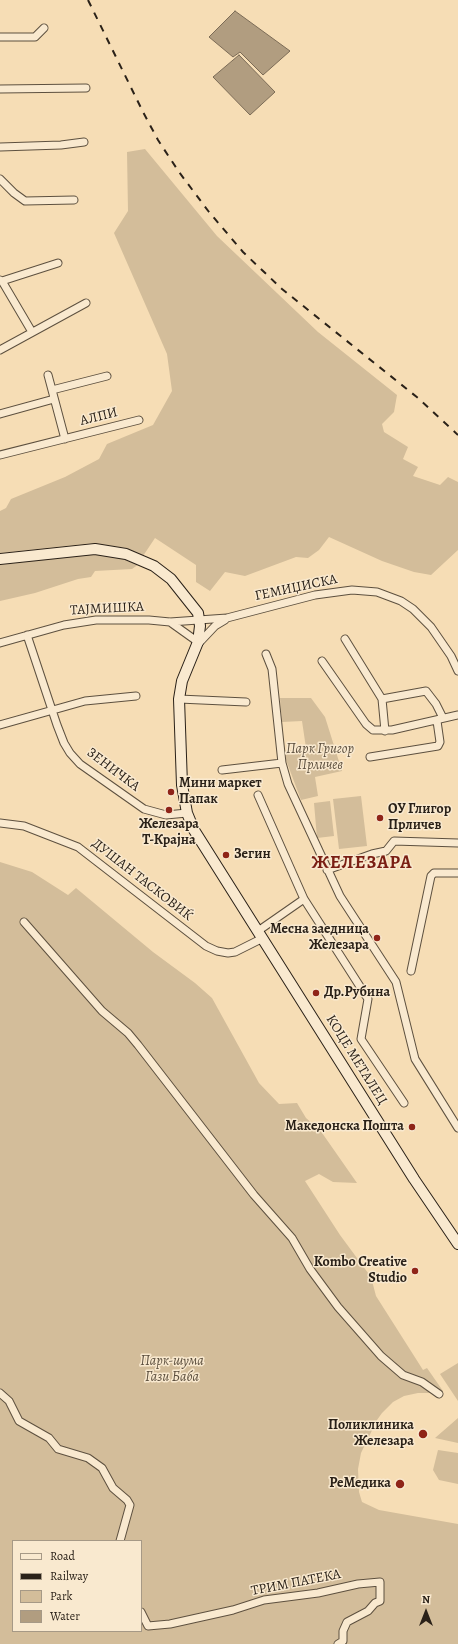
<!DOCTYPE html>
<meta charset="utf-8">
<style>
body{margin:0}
#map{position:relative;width:458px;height:1644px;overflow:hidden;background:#f6ddb5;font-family:Alegreya,serif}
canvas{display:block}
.legend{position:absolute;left:12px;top:1540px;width:130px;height:92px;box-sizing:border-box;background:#f9e9cf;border:1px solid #a69986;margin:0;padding:5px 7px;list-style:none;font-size:12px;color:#2a2118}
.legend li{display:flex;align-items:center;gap:8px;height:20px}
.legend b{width:20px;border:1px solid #a69986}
.north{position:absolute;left:406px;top:1592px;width:40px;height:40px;-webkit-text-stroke:3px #f9e9cf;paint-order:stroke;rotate:0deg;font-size:11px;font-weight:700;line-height:16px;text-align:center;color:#2a2118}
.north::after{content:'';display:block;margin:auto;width:14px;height:18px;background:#2a2118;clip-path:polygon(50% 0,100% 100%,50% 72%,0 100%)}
</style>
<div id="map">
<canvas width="458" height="1644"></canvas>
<ul class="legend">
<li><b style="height:5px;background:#f9e9cf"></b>Road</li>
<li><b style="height:5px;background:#2a2118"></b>Railway</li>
<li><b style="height:11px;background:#d3bd9a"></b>Park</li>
<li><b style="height:11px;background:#b19d80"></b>Water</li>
</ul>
<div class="north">N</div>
</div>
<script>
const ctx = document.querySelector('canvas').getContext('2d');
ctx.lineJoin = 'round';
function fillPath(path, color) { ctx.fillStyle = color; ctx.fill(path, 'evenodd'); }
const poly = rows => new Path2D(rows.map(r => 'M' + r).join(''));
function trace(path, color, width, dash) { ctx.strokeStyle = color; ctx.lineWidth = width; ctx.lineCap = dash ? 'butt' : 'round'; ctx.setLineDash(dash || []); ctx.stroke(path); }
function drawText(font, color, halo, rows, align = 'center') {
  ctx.font = font + ' Alegreya,serif'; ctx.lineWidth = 3; ctx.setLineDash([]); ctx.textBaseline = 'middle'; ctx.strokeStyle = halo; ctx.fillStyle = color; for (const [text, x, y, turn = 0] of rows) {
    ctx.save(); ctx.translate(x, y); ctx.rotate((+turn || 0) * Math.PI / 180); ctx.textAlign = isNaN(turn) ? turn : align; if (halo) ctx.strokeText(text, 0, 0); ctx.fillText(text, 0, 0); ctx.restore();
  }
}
fillPath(poly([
 [145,149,217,236,318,332,397,395,394,412,382,424,384,432,408,447,403,459,418,467,413,476,440,485,448,477,458,482,458,550,431,575,414,572,382,561,329,537,319,550,308,558,296,557,245,576,225,572,210,591,196,582,196,565,155,538,143,556,126,548,93,543,0,553,0,511,6,508,11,499,65,477,99,459,107,444,153,425,172,391,167,354,114,233,128,211,127,152],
 [94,554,120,557,139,564,132,569,95,571,91,577,78,579,35,593,0,601,0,565],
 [280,698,311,698,325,717,342,771,315,777,318,796,301,800,286,760,286,751,306,748,302,721,282,722],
 [361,796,367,846,339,849,333,799],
 [330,801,334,836,317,838,314,803],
 [0,862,32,872,68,895,76,888,153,952,195,983,212,998,259,1083,279,1104,297,1103,306,1118,320,1130,357,1183,333,1182,319,1174,305,1181,340,1235,371,1277,376,1296,423,1370,427,1368,443,1391,441,1393,418,1393,404,1396,393,1402,382,1413,377,1420,361,1453,358,1469,359,1492,362,1502,379,1510,458,1524,458,1644,0,1644],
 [13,1541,141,1541,141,1631,13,1631],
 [458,1363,458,1401,440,1374],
 [458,1418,458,1443,435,1438],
 [438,1450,458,1453,458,1484,439,1480,433,1470]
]), '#d3bd9a');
const water = poly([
 [235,11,290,51,263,75,240,52,233,57,209,37,235,11],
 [239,55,275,92,250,115,213,77,239,55]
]);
fillPath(water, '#b19d80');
trace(water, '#7b6b56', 1);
const street = poly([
 [0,37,35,37,44,28],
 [0,89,86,88],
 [0,147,61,145,84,142],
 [0,179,14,193,25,201,74,200],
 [0,280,2,281,58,263],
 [2,281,32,332],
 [0,350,86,303],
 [48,375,65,439],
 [52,390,107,376],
 [0,414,54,399],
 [0,455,139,420],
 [170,622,198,642],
 [27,635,57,725,64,743,70,753,80,764,144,809,166,815,187,813],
 [345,639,382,699,385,731],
 [0,643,64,625,96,620,149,620,170,622,227,618,315,595,352,590,377,592,401,601,413,609,431,627,451,656,458,671],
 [198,644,215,626,225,620],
 [266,654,272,669,282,763,288,784,340,896,396,982,415,1059,458,1128],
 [322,661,366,724,373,730,392,730,458,715],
 [179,699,246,702],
 [382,699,426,691,436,704,443,718],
 [0,725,85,701,136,696],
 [370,757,438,746,440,742,437,721],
 [222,770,282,763],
 [258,795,304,899,368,999,361,1039,404,1103],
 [0,823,24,826,78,847,206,946,217,951,228,953,235,952,263,938],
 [327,870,372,854,386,851,394,841,458,843],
 [24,922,102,1011,128,1033,138,1045,254,1195,292,1238,310,1269,338,1307,381,1356,403,1375,422,1382,439,1394],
 [258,931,304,899],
 [411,971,431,876,434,873,458,873],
 [0,1393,9,1401,19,1421,49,1438,58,1449,88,1458,102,1468,113,1488,127,1500,130,1505,120,1541],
 [141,1612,148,1626,170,1624,233,1610,264,1600,318,1593,358,1584,380,1582,380,1601,375,1603,368,1611,347,1622,343,1631,343,1641,338,1644]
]);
const secondary = poly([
 [0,559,95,549,126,554,154,566,171,579,198,613,200,626,198,642,182,681,179,699,182,785,187,813,194,830,414,1179,458,1244]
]);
trace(street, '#5d503f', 9);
trace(secondary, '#2a2118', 12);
trace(street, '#f9e9cf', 7);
trace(secondary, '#f9e9cf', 10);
trace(poly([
 [88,0,143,112,158,140,179,172,209,212,243,252,282,289,418,398,458,435]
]), '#2a2118', 2, [7, 7]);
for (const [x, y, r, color] of [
 [171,792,4,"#8f2418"],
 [169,810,4,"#8f2418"],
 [380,818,4,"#8f2418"],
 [226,855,4,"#8f2418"],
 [377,938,4,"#8f2418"],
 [316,993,4,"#8f2418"],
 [412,1127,4,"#8f2418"],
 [415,1271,4,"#8f2418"],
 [423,1434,5,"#8f2418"],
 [400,1484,5,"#8f2418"]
]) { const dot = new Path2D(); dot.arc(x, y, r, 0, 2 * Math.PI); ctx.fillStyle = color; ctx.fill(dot); trace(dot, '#f9e9cf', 1.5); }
drawText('14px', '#2a2118', '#f9e9cf', [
 ["АЛПИ",99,417,-14],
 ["ГЕМИЏИСКА",296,588,-12],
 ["ТАЈМИШКА",107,609,-3],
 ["ЗЕНИЧКА",113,770,37],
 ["ДУШАН ТАСКОВИЌ",142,880,38],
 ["КОЦЕ МЕТАЛЕЦ",356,1060,58],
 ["ТРИМ ПАТЕКА",296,1583,-11]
]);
drawText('italic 14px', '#5d503f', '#f9e9cf', [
 ["Парк Григор",320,750],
 ["Прличев",320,766],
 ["Парк-шума",172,1362],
 ["Гази Баба",172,1378]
]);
drawText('bold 14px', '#2a2118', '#f9e9cf', [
 ["Мини маркет",179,784,"left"],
 ["Папак",179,800,"left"],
 ["ОУ Глигор",388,810,"left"],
 ["Прличев",388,826,"left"],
 ["Железара",169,825,"center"],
 ["Т-Крајна",169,841,"center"],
 ["Зегин",234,855,"left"],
 ["Месна заедница",369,930],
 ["Железара",369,946],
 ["Др.Рубина",324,993,"left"],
 ["Македонска Пошта",404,1127],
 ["Kombo Creative",407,1263],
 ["Studio",407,1279],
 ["Поликлиника",414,1426],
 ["Железара",414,1442],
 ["РеМедика",391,1484]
], 'right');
ctx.letterSpacing = '1px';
drawText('bold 18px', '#7a1f14', '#f9e9cf', [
 ["ЖЕЛЕЗАРА",362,864]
]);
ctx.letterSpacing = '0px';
</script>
